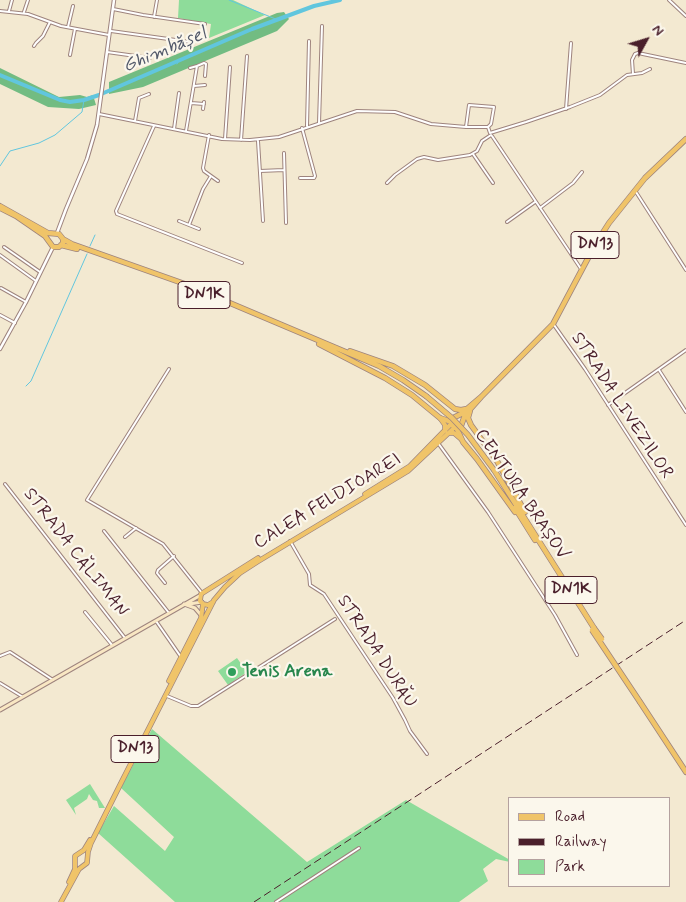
<!DOCTYPE html>
<meta charset="utf-8">
<style>
body{margin:0}
#map{position:relative;width:686px;height:902px;overflow:hidden;background:#f3e9d1;font-family:Mynerve,sans-serif}
canvas{display:block}
.legend{position:absolute;left:508px;top:797px;width:162px;height:90px;box-sizing:border-box;background:#fbf7ec;border:1px solid #b4a19f;margin:0;padding:6px 9px;list-style:none;font-size:15px;color:#4a1f2b}
.legend li{display:flex;align-items:center;gap:10px;height:25px}
.legend b{width:25px;border:1px solid #b4a19f}
.north{position:absolute;left:621px;top:15px;width:50px;height:50px;-webkit-text-stroke:4px #fbf7ec;paint-order:stroke;rotate:51deg;font-size:14px;font-weight:700;line-height:20px;text-align:center;color:#4a1f2b}
.north::after{content:'';display:block;margin:auto;width:18px;height:22px;background:#4a1f2b;clip-path:polygon(50% 0,100% 100%,50% 72%,0 100%)}
</style>
<div id="map">
<canvas width="686" height="902"></canvas>
<ul class="legend">
<li><b style="height:6px;background:#f0c469"></b>Road</li>
<li><b style="height:6px;background:#4a1f2b"></b>Railway</li>
<li><b style="height:14px;background:#8edc9a"></b>Park</li>
</ul>
<div class="north">N</div>
</div>
<script>
const ctx = document.querySelector('canvas').getContext('2d');
ctx.lineJoin = 'round';
function fillPath(path, color) { ctx.fillStyle = color; ctx.fill(path, 'evenodd'); }
const poly = rows => new Path2D(rows.map(r => 'M' + r).join(''));
function trace(path, color, width, dash) { ctx.strokeStyle = color; ctx.lineWidth = width; ctx.lineCap = dash ? 'butt' : 'round'; ctx.setLineDash(dash || []); ctx.stroke(path); }
function drawText(font, color, halo, rows, align = 'center') {
  ctx.font = font + ' Mynerve,sans-serif'; ctx.lineWidth = 4.5; ctx.setLineDash([]); ctx.textBaseline = 'middle'; ctx.strokeStyle = halo; ctx.fillStyle = color; for (const [text, x, y, turn = 0] of rows) {
    ctx.save(); ctx.translate(x, y); ctx.rotate((+turn || 0) * Math.PI / 180); ctx.textAlign = isNaN(turn) ? turn : align; if (halo) ctx.strokeText(text, 0, 0); ctx.fillText(text, 0, 0); ctx.restore();
  }
}
fillPath(poly([
 [179,0,233,0,265,15,209,38,211,24,178,18],
 [237,658,247,672,228,685,218,671],
 [152,729,307,862,406,800,510,860,510,862,496,859,483,869,488,881,459,902,175,902,98,833,114,806,165,851,174,837,121,788],
 [90,784,105,808,99,808,97,801,93,800,89,794,87,799,74,808,76,815,66,800]
]), '#8edc9a');
fillPath(poly([
 [284,12,289,19,277,31,143,87,109,94,109,82,277,13],
 [0,68,59,97,80,95,87,97,93,95,96,105,79,109,48,107,0,84]
]), '#72bc82');
trace(poly([
 [229,0,278,20],
 [177,64,179,60],
 [0,166,10,151,39,143,55,135,82,112,84,100],
 [90,246,95,235],
 [26,386,31,381,87,254]
]), '#61c6de', 1);
trace(poly([
 [0,75,60,100,70,102,84,100,99,95,252,29,314,6,340,0]
]), '#61c6de', 4);
const minor = poly([
 [669,0,686,16],
 [113,9,143,15,205,24],
 [0,11,28,14,61,26,109,35],
 [9,11,12,0],
 [24,12,28,0],
 [154,17,157,0],
 [68,27,73,6],
 [111,31,190,42],
 [34,46,36,43,43,36,50,22],
 [107,52,150,58],
 [70,55,75,29],
 [190,68,197,66],
 [633,74,632,60,635,54,638,53,686,63],
 [194,86,205,85],
 [191,103,204,104],
 [203,109,204,102],
 [566,109,571,43],
 [99,114,222,139,250,140,279,137,357,111,395,112,431,124,466,127,469,105,494,107,491,124,488,127],
 [135,121,139,98,149,94],
 [319,123,322,26],
 [154,126,116,211,117,214,242,263],
 [307,126,309,41],
 [466,127,488,127,490,133,526,122,570,107,600,95,627,75,642,73,650,69],
 [174,129,179,93],
 [186,131,197,66,204,63,206,64,205,76],
 [492,136,581,269],
 [225,139,230,67],
 [241,140,247,56],
 [258,141,263,221],
 [284,153,286,223],
 [473,154,493,183],
 [260,171,284,170],
 [211,176,218,181],
 [300,178,314,178,315,176,302,128],
 [387,183,395,175,417,159,424,157,438,160,470,155,477,151,482,141,491,135],
 [636,192,686,270],
 [540,208,573,183,582,172],
 [179,221,199,229],
 [507,222,535,202],
 [189,225,203,189,211,176,204,171,203,168,209,135],
 [4,247,40,272],
 [0,255,36,281],
 [1,288,26,302],
 [0,315,15,323],
 [554,325,585,369,686,525],
 [169,369,87,500,163,544,202,593],
 [659,370,686,412],
 [608,405,686,350],
 [438,443,488,512,555,615,577,655],
 [5,484,125,638],
 [104,531,169,613],
 [125,537,136,528],
 [290,541,309,574,310,585,324,594,393,698,405,720,410,731,427,754],
 [165,583,157,573,158,570,174,556],
 [85,612,112,645],
 [156,621,181,657],
 [0,656,10,652,53,680],
 [0,683,23,697],
 [167,696,191,706,198,706,335,619],
 [276,902,359,848]
]);
const tertiary = poly([
 [57,233,66,209,87,159,97,125,114,0],
 [0,349,26,302,53,247]
]);
const secondary = poly([
 [184,604,195,608,201,615],
 [189,604,202,602],
 [0,710,201,595]
]);
const primary = poly([
 [440,418,445,425,445,431],
 [448,433,454,433,461,439],
 [365,494,410,466,452,423],
 [213,602,208,605,203,604,200,601,201,594,258,558],
 [169,681,201,618,203,604],
 [69,882,75,869,75,856,84,850,90,840],
 [61,902,79,869,87,863,88,852,91,843,119,787,214,600,225,587,240,573,257,562,408,471,455,427]
]);
const trunk = poly([
 [0,206,48,233,59,234,63,239,63,243,59,247,53,247,45,236,16,216,0,208],
 [63,239,72,244,185,284,379,366,403,380,426,396],
 [61,245,77,249],
 [319,344,385,378,412,395,440,418,452,422],
 [350,351,393,366,425,385,455,409,461,410,466,409],
 [481,397,465,415,461,426,458,427,453,426,452,422,453,418,461,414,481,397,553,324,595,245,609,223,645,178,686,139],
 [470,411,468,418,471,425,497,461,525,512],
 [456,427,463,442,477,459,515,512],
 [494,470,594,628],
 [515,508,535,540],
 [640,702,686,772]
]);
trace(minor, '#9e847e', 4);
trace(tertiary, '#9e847e', 4.5);
trace(secondary, '#9e847e', 5);
trace(primary, '#9e847e', 5.5);
trace(trunk, '#9e847e', 6);
trace(minor, '#fff', 2);
trace(tertiary, '#fff', 2.5);
trace(secondary, '#f9e7c3', 3);
trace(primary, '#f0c469', 4);
trace(trunk, '#f0c469', 4.5);
trace(poly([
 [254,902,686,620]
]), '#4a1f2b', 1, [8, 4]);
const trunkBridge = poly([
 [426,396,452,418,468,435,494,470],
 [594,628,602,639],
 [592,630,640,702]
]);
trace(trunkBridge, '#9e847e', 6, []);
trace(trunkBridge, '#f0c469', 4.5);
for (const [x, y, r, color] of [
 [232,672,5,"#2e9e5b"]
]) { const dot = new Path2D(); dot.arc(x, y, r, 0, 2 * Math.PI); ctx.fillStyle = color; ctx.fill(dot); trace(dot, '#fbf7ec', 2); }
for (const [x, y, w] of [
 [595,245,48],
 [204,295,52],
 [571,590,52],
 [135,749,48]
]) { const box = new Path2D(); box.roundRect(x - w / 2, y - 13.5, w, 27, 4); ctx.fillStyle = '#fbf7ec'; ctx.fill(box); trace(box, '#4a1f2b', 1); }
drawText('bold 16px', '#4a1f2b', null, [
 ["DN13",595,245],
 ["DN1K",204,295],
 ["DN1K",571,590],
 ["DN13",135,749]
]);
drawText('18px', '#4a1f2b', '#fbf7ec', [
 ["STRADA LIVEZILOR",621,406,57],
 ["CENTURA BRAȘOV",521,495,56],
 ["CALEA FELDIOAREI",328,502,-31],
 ["STRADA CĂLIMAN",75,553,52],
 ["STRADA DURĂU",376,652,57]
]);
drawText('bold 18px', '#27864d', '#fbf7ec', [
 ["Tenis Arena",242,672]
], 'left');
drawText('italic 19px', '#52596a', '#fbf7ec', [
 ["Ghimbășel",165,51,-23]
]);
</script>
